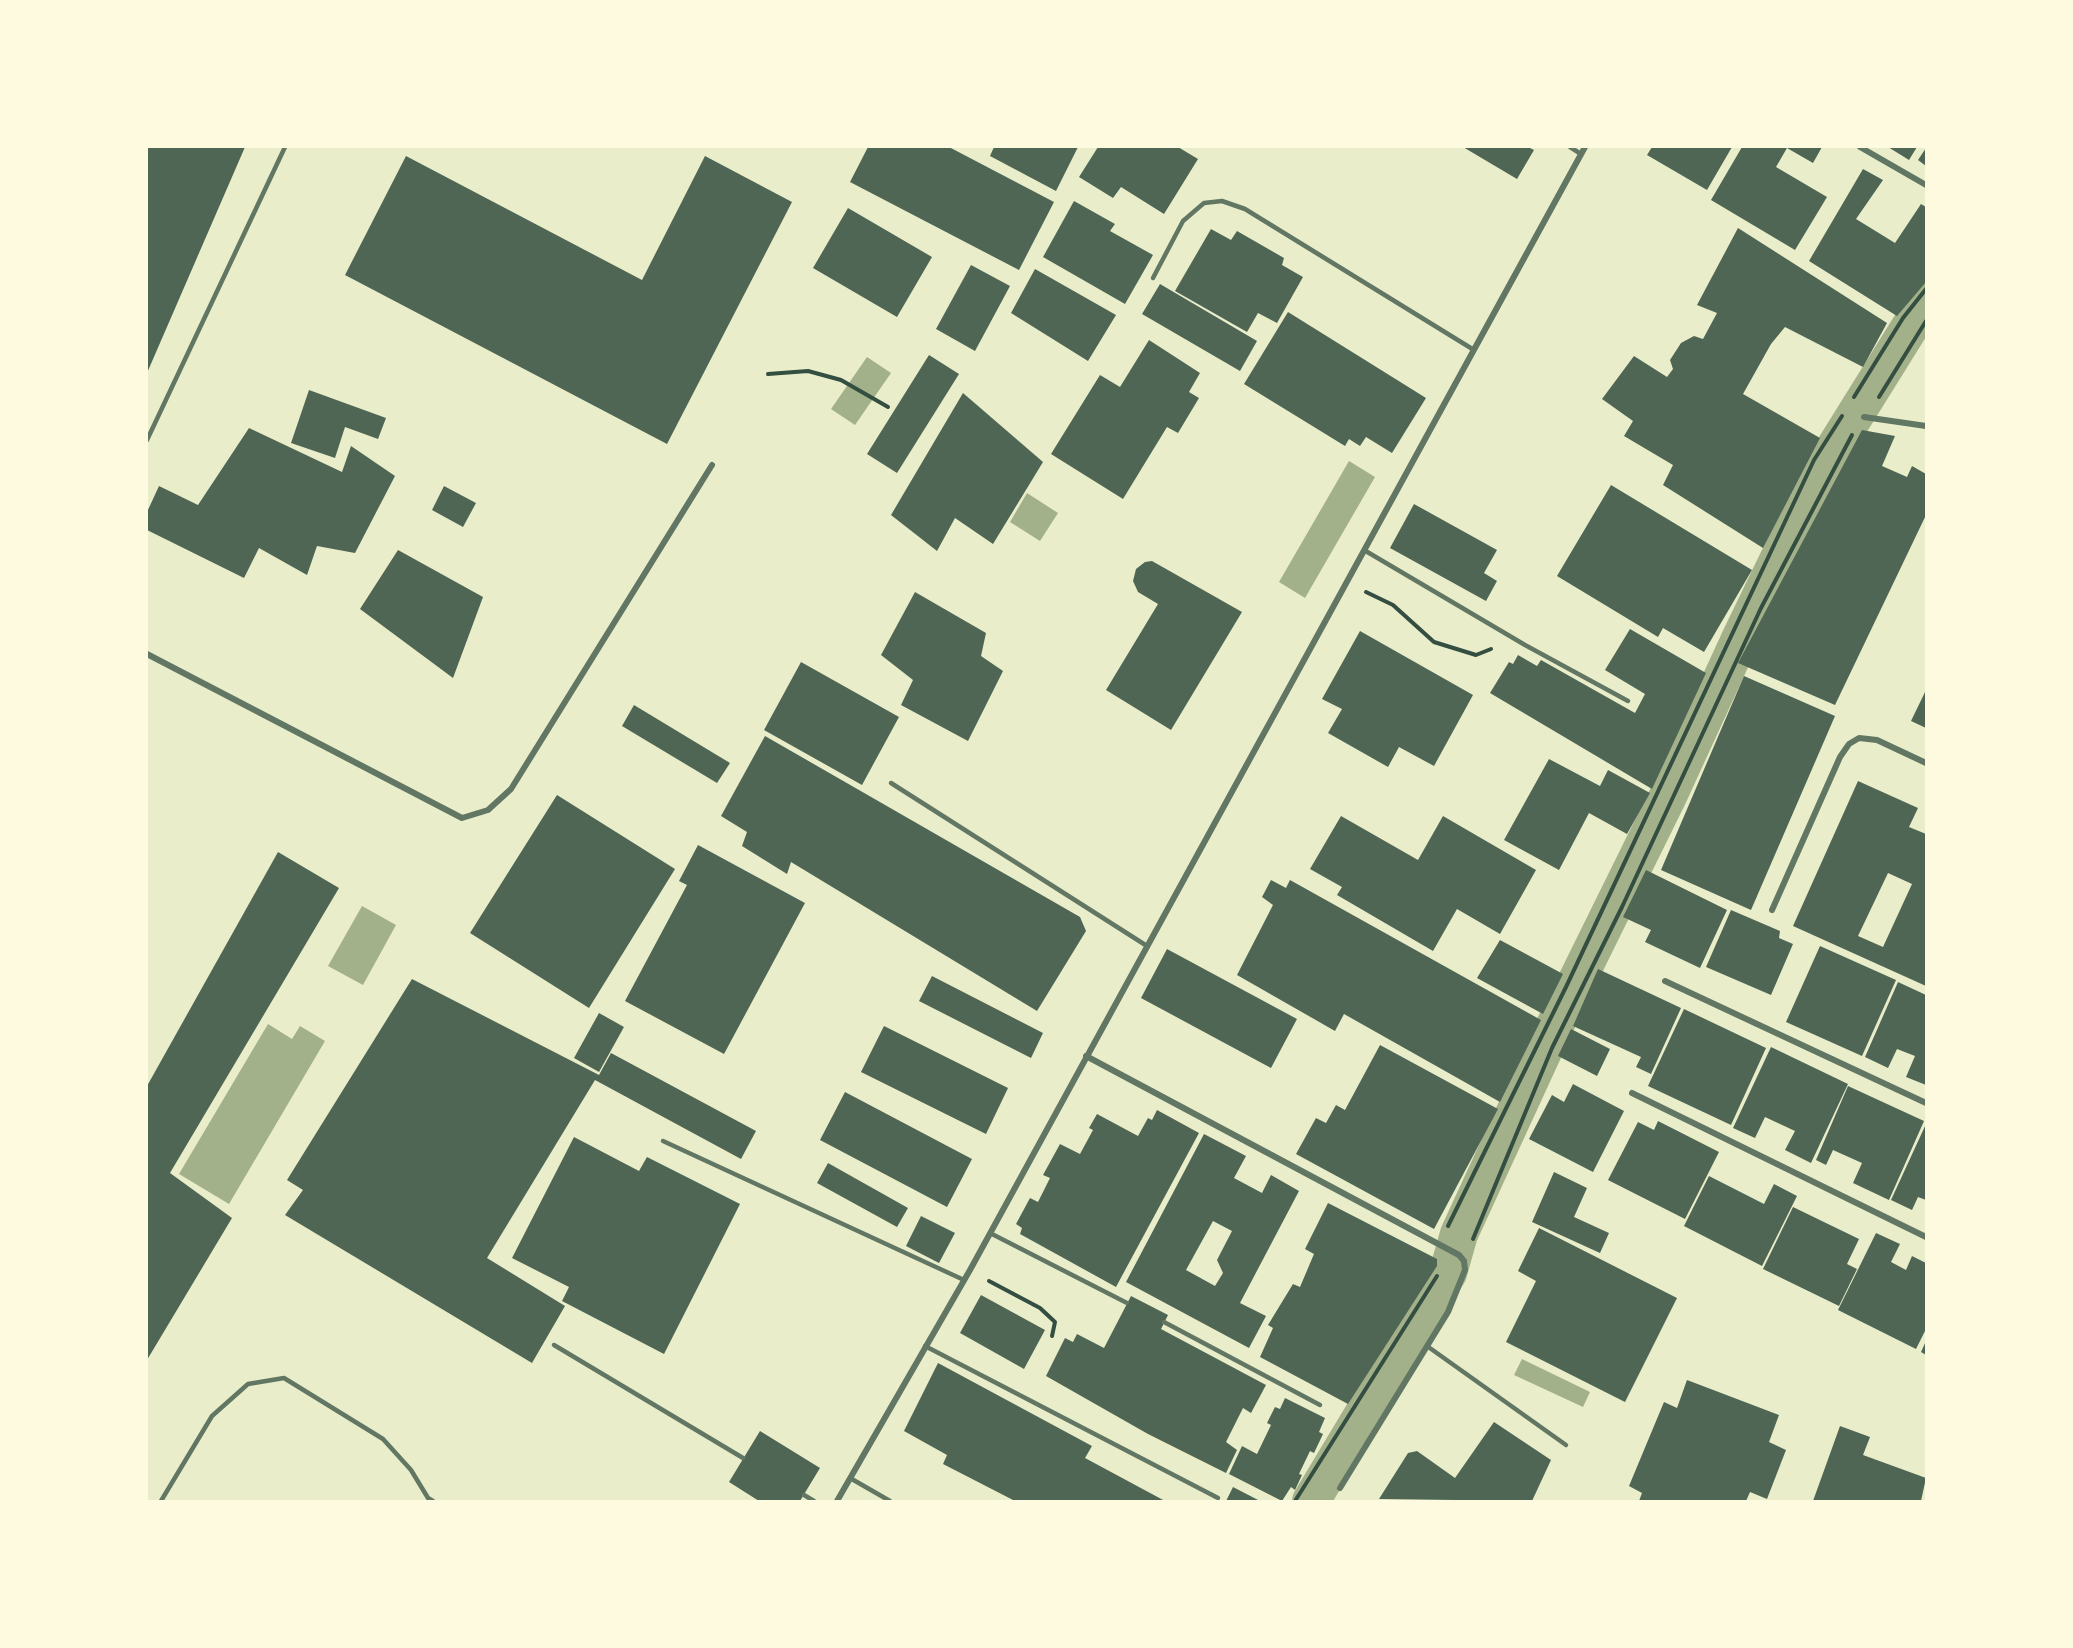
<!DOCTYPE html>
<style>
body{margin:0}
#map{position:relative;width:2073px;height:1648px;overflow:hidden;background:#e9edc9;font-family:"Archivo Narrow",sans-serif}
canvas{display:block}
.frame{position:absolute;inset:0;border:148px solid #fefae0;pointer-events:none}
</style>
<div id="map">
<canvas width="2073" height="1648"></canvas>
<div class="frame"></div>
</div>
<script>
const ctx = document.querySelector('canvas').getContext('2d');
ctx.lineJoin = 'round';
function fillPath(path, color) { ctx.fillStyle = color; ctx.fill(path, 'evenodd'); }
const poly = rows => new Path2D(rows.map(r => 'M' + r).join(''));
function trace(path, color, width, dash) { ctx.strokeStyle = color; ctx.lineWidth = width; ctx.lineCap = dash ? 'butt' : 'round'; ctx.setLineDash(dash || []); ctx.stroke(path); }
fillPath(poly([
 [867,357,891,373,855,425,831,409],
 [1349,461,1375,477,1305,598,1279,582],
 [1027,493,1058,513,1040,541,1010,522],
 [362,906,396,925,363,985,328,966],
 [268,1024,292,1039,300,1026,325,1041,229,1204,179,1174],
 [1522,1359,1590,1392,1583,1407,1514,1375]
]), '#a3b18a');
trace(poly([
 [1311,1501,1448,1273,1459,1234,1557,1021,1668,796,1741,637,1824,465,1926,301]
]), '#a3b18a', 38);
fillPath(poly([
 [147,147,245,147,147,373],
 [868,147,949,147,1054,202,1019,270,850,182],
 [994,147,1078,147,1056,191,990,156],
 [1098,147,1178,147,1198,159,1164,214,1121,187,1113,198,1079,177],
 [1463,147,1528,147,1534,150,1517,179],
 [1652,147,1732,147,1707,190,1647,155],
 [1742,147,1822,147,1813,163,1787,148,1776,167,1827,197,1795,250,1711,200],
 [1888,147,1917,147,1909,160],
 [1926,148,1926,166,1918,160],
 [406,156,642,280,705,156,792,202,667,444,345,275],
 [1863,169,1883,180,1856,219,1895,243,1921,204,1926,207,1926,282,1897,316,1809,261],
 [1074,201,1115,224,1110,231,1153,255,1125,304,1043,257],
 [848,208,932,257,897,317,813,268],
 [1738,228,1887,323,1863,367,1785,327,1771,344,1743,394,1820,438,1763,548,1663,485,1673,465,1624,436,1633,421,1602,399,1634,356,1667,377,1673,369,1670,360,1681,343,1694,336,1703,339,1717,313,1697,305],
 [1211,229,1231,240,1237,231,1284,258,1282,265,1303,277,1277,323,1258,313,1247,332,1175,291],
 [971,265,1010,286,975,351,936,329],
 [1035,269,1116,315,1088,361,1011,313],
 [1160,284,1257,341,1240,371,1142,314],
 [1288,312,1426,398,1392,453,1366,437,1360,446,1349,439,1345,446,1244,384],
 [1149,340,1200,373,1189,392,1199,398,1178,433,1167,427,1123,499,1051,454,1100,375,1120,387],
 [929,355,959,374,897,473,867,454],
 [309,390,386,418,378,439,345,427,335,458,291,443],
 [963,393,1043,462,993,544,955,518,937,551,891,515],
 [249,428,342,472,351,446,395,476,355,553,317,546,307,575,259,548,244,578,147,530,147,512,159,486,198,505],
 [1862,430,1895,436,1882,466,1907,477,1912,466,1926,474,1926,515,1835,705,1738,663],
 [1611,485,1752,570,1704,652,1663,628,1658,637,1557,576],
 [444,486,476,503,463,527,432,510],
 [1414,504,1497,550,1484,573,1497,581,1486,601,1390,548],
 [398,550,483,597,453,678,360,609],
 [1152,561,1242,612,1171,730,1106,690,1158,604,1138,592,1133,581,1136,569,1145,562],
 [915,592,986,633,981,656,1003,671,968,741,901,705,913,680,881,655],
 [1630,629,1706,673,1652,789,1490,693,1509,662,1513,664,1518,655,1537,666,1541,660,1635,713,1645,694,1605,670],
 [1360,631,1473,695,1434,766,1399,747,1388,767,1328,733,1342,709,1322,699],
 [801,662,899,717,862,785,764,730],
 [1744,676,1835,716,1751,910,1661,870],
 [1926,690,1926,728,1911,721],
 [634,705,730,763,717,783,622,726],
 [765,736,1080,917,1086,931,1037,1011,791,862,787,874,742,846,747,832,721,816],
 [1549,759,1600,786,1608,770,1650,793,1627,834,1589,813,1559,870,1504,840],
 [1858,781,1918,808,1909,827,1926,834,1926,986,1793,926],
 [1888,873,1912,884,1883,947,1858,936],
 [557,795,675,869,589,1008,470,933],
 [1341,816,1418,860,1443,816,1536,870,1500,934,1457,909,1433,951,1337,895,1342,887,1310,869],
 [698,845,805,903,724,1054,625,1001,687,885,679,881],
 [278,852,339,888,170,1173,232,1218,147,1360,147,1086],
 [1646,870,1727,910,1700,968,1645,942,1651,930,1623,917],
 [1271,880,1286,888,1290,880,1541,1020,1500,1102,1344,1014,1335,1031,1237,975,1273,905,1262,897],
 [1731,910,1780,931,1779,938,1793,944,1771,995,1706,967],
 [1500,940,1563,974,1543,1014,1477,978],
 [1820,946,1896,980,1862,1056,1786,1022],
 [1167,949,1297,1019,1271,1068,1141,998],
 [1598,969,1681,1008,1651,1074,1636,1067,1641,1057,1573,1026],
 [932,976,1043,1033,1031,1058,919,1001],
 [412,979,599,1075,611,1053,756,1131,741,1159,595,1080,487,1258,565,1306,532,1363,285,1215,303,1190,287,1180],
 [1898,982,1926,995,1926,1085,1906,1077,1915,1056,1897,1049,1888,1068,1865,1057],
 [1684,1009,1766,1048,1731,1125,1648,1086],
 [599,1013,624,1027,599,1072,574,1058],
 [884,1026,1008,1088,986,1134,861,1072],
 [1571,1029,1610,1049,1597,1076,1558,1056],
 [1380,1045,1498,1109,1434,1229,1296,1154,1316,1118,1326,1123,1336,1105,1345,1110],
 [1771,1047,1848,1084,1811,1163,1785,1150,1795,1131,1765,1117,1755,1138,1733,1128],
 [1573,1084,1624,1111,1593,1172,1529,1139,1552,1095,1564,1102],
 [1848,1086,1924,1121,1889,1200,1853,1183,1862,1163,1833,1150,1826,1165,1816,1160],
 [845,1092,972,1159,947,1207,820,1140],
 [1157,1110,1199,1133,1116,1287,1020,1234,1022,1228,1016,1224,1030,1198,1038,1202,1050,1178,1043,1175,1060,1144,1080,1154,1093,1130,1089,1128,1097,1114,1138,1136,1148,1118,1152,1120],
 [1658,1121,1719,1152,1685,1219,1608,1180,1638,1122,1654,1130],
 [1926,1124,1926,1200,1918,1197,1912,1210,1891,1200],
 [1204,1134,1246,1156,1234,1178,1262,1193,1271,1175,1299,1191,1240,1303,1266,1316,1249,1348,1126,1282],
 [1213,1221,1232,1231,1217,1260,1223,1273,1215,1286,1186,1270],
 [574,1137,639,1171,647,1157,740,1204,664,1354,562,1301,569,1287,512,1258],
 [828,1163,908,1208,897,1227,817,1183],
 [1554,1172,1587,1188,1574,1217,1609,1233,1600,1253,1532,1222],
 [1709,1176,1764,1204,1774,1184,1797,1196,1762,1266,1684,1226],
 [1328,1203,1437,1259,1437,1266,1348,1404,1260,1357,1273,1328,1268,1325,1293,1284,1300,1287,1314,1254,1305,1249],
 [1793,1207,1859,1239,1847,1264,1857,1269,1839,1306,1763,1269],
 [921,1216,955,1233,939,1263,906,1246],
 [1539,1228,1677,1298,1625,1402,1506,1342,1536,1281,1518,1271],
 [1876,1233,1900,1244,1891,1262,1906,1270,1912,1256,1926,1263,1926,1329,1916,1349,1838,1310],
 [981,1295,1045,1330,1024,1369,960,1333],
 [1131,1296,1168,1315,1161,1329,1266,1385,1251,1413,1243,1408,1226,1442,1237,1450,1226,1473,1148,1434,1046,1376,1065,1338,1073,1342,1077,1334,1104,1348],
 [1926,1341,1926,1355,1921,1352],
 [938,1363,1092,1446,1085,1458,1165,1501,1015,1501,943,1464,947,1455,904,1431],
 [1687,1380,1779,1415,1769,1442,1786,1450,1767,1499,1750,1492,1746,1501,1639,1501,1642,1493,1629,1486,1664,1402,1677,1408],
 [1285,1398,1325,1418,1319,1432,1323,1434,1314,1453,1310,1451,1299,1474,1302,1475,1295,1490,1291,1487,1282,1501,1229,1474,1242,1446,1257,1454,1271,1425,1267,1423,1275,1407,1280,1409],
 [1494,1422,1551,1460,1532,1501,1379,1499,1408,1453,1417,1451,1455,1478],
 [1840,1426,1870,1437,1863,1455,1926,1478,1921,1501,1813,1501],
 [760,1431,820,1468,800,1501,759,1501,729,1482],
 [1233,1487,1260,1501,1226,1501]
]), '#4f6655');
trace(poly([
 [768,374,808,371,841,380,888,407],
 [1854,397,1903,318,1926,289],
 [1879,397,1926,321],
 [1366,592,1393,605,1434,642,1476,655,1491,649],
 [1448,1226,1566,987,1814,460,1842,416],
 [1473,1239,1552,1048,1622,907,1761,608,1852,435],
 [989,1281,1040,1308,1055,1322,1052,1336],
 [1295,1501,1437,1276]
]), '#344e41', 4);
trace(poly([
 [1570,147,1581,154],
 [1153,278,1183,221,1204,203,1222,201,1245,209,1474,350],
 [147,440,285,147],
 [1364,550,1525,645,1628,701],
 [891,783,1147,946],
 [663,1141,964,1280],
 [990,1233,1127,1303],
 [1164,1322,1320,1405],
 [554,1345,743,1458],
 [925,1346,1218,1498],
 [1427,1346,1566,1445],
 [850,1478,890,1501],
 [804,1495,814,1501],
 [161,1501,212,1416,248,1384,284,1378,383,1439,411,1470,428,1498,433,1501]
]), '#617663', 4.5);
trace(poly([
 [1860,147,1926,185],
 [1864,417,1926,426],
 [147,654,462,818,488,810,511,789,712,465],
 [1772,910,1840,757,1849,744,1859,738,1877,740,1926,763],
 [1665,981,1926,1103],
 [1086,1056,1459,1255,1464,1261,1465,1270,1448,1312,1340,1488],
 [1632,1093,1926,1237],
 [837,1501,970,1270,1585,147]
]), '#617663', 6);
</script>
